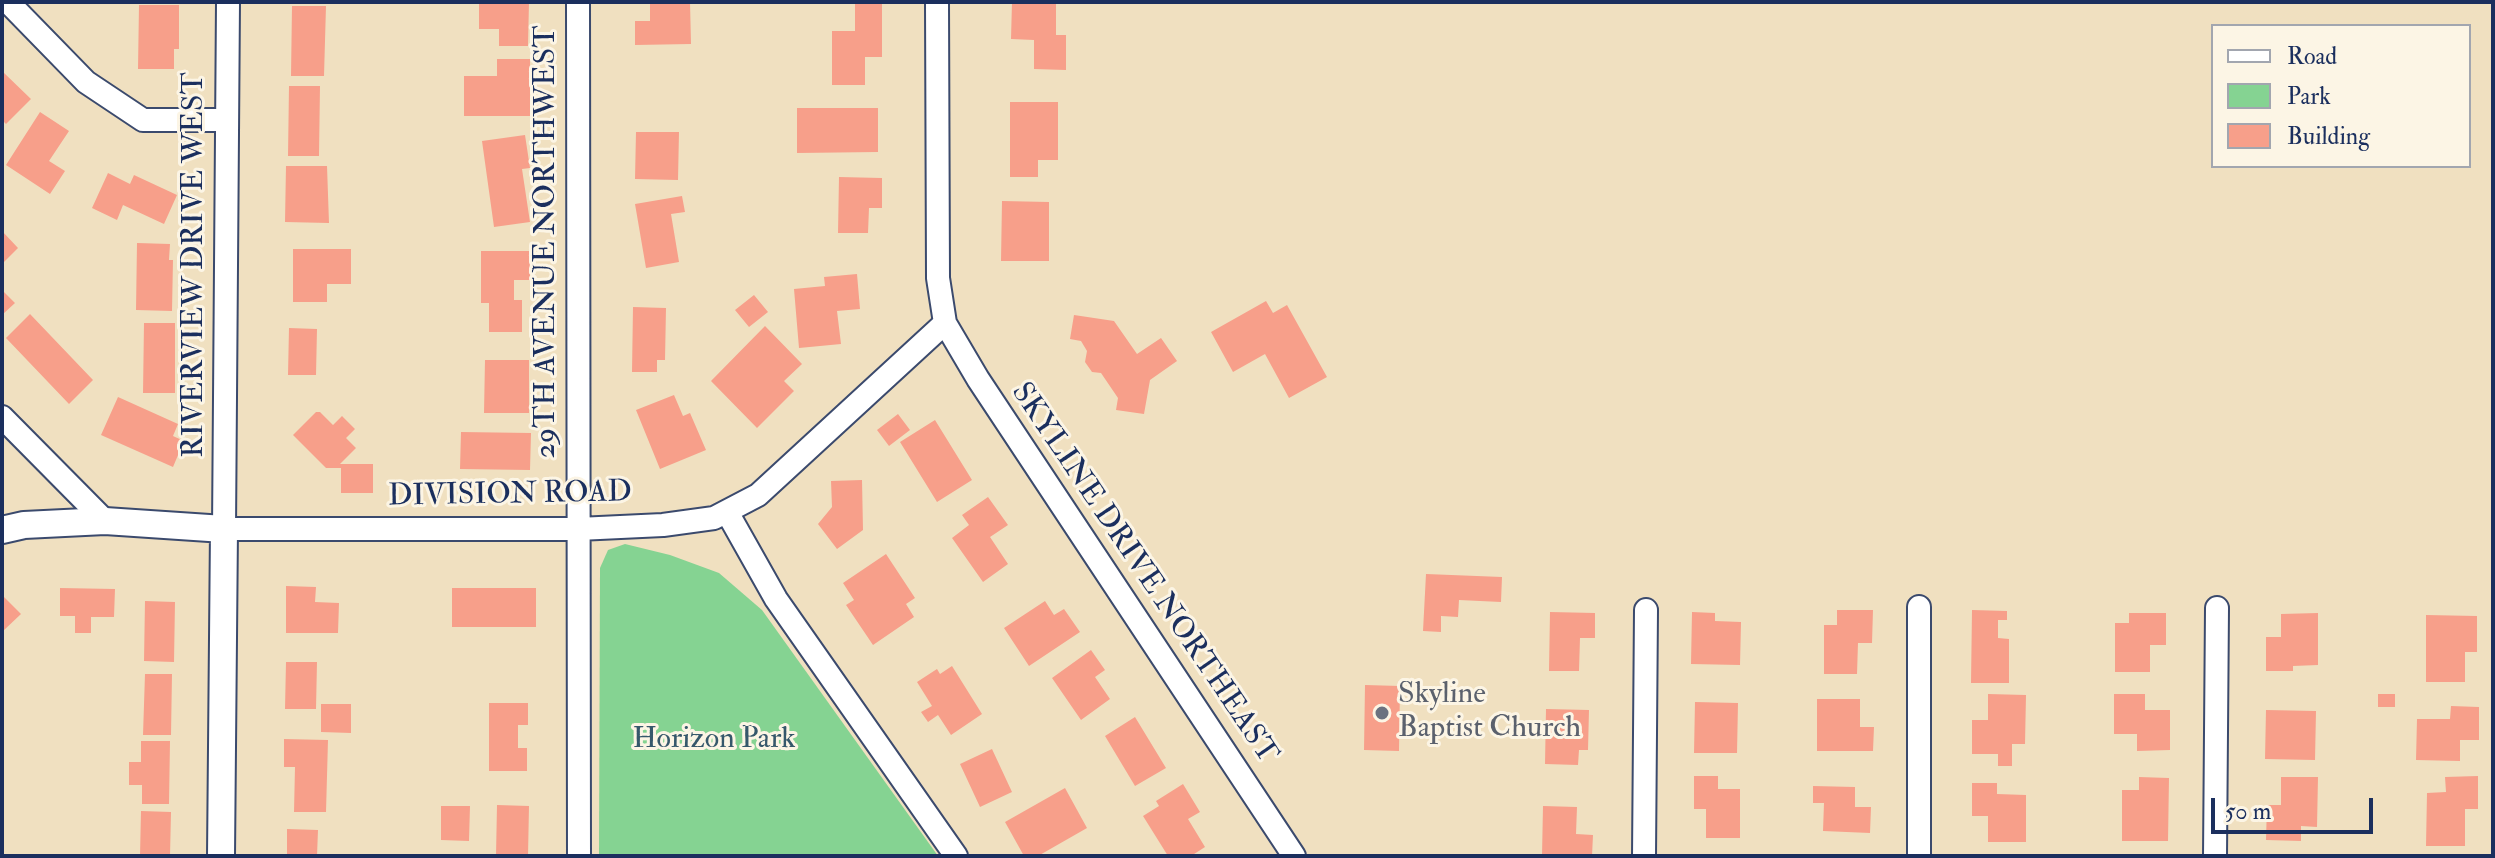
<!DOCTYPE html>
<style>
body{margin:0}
#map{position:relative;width:2495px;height:858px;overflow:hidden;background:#f0e0c0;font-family:"IM FELL Double Pica",serif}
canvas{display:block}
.frame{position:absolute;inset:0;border:4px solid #1b2f5e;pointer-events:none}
.legend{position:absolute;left:2211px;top:24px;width:260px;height:144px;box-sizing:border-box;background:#fcf5e5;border:2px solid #a2a6af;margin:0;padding:10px 14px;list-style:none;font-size:24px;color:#1b2f5e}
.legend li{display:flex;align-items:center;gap:16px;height:40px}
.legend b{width:40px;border:2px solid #a2a6af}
.scale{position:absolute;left:2211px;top:798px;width:162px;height:36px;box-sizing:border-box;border:4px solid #1b2f5e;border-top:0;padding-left:10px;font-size:24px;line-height:28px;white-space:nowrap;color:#1b2f5e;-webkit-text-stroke:6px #fcf5e5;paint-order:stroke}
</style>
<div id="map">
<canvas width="2495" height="858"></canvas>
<div class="frame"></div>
<ul class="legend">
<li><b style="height:10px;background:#fff"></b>Road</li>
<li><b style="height:22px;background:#85d392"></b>Park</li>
<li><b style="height:22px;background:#f79f8a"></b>Building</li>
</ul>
<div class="scale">50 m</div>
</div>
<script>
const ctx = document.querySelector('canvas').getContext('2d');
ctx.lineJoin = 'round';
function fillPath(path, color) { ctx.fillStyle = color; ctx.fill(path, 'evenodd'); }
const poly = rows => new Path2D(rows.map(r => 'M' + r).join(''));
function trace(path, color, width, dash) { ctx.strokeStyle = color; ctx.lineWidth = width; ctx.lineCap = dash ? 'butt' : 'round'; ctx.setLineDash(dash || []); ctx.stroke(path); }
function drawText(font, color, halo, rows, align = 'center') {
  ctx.font = font + ' "IM FELL Double Pica",serif'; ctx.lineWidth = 6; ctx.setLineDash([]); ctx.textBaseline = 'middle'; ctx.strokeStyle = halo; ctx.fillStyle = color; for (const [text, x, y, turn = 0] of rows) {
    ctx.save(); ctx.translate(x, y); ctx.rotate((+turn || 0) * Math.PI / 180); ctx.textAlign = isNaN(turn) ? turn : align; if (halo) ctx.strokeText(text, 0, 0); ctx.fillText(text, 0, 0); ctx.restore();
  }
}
fillPath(poly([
 [625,544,670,555,719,573,762,610,938,856,599,856,600,568,608,550]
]), '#85d392');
fillPath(poly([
 [479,2,529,2,528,46,499,46,499,29,479,29],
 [650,2,690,2,691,44,635,45,635,21,650,21],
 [855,2,882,2,882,57,865,57,865,85,832,85,832,31,855,31],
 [1012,2,1056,2,1056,35,1066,35,1066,70,1034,69,1034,40,1011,39],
 [139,5,179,5,179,49,174,49,174,69,138,69],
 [292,6,326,6,324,76,291,76],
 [497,59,530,59,530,116,464,116,464,76,497,76],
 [2,71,31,99,6,124,2,120],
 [289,86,320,86,319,156,288,156],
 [1010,102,1058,102,1058,160,1038,160,1038,177,1010,177],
 [797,108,878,108,878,152,797,153],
 [40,112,69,131,49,161,65,171,50,194,6,165],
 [636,132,679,132,678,180,635,179],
 [525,135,530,168,522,169,530,222,494,227,482,141],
 [286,166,327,166,329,223,285,222],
 [108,173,130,184,134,175,177,195,164,224,123,205,117,220,92,208],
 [839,177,882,178,882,208,869,208,868,233,838,233],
 [682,196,685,212,671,214,679,262,646,268,635,204],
 [1002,201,1049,202,1049,261,1001,261],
 [2,231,18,248,2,264],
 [137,243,170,244,169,260,173,260,172,311,136,310],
 [293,249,351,249,351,284,327,284,327,302,293,302],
 [481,251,530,251,530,280,514,280,514,300,522,300,522,332,489,332,489,303,481,303],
 [857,274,860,309,837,311,841,344,799,348,794,289,825,286,824,277],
 [2,290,15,303,2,315],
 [754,295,768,312,749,327,735,310],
 [1266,301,1273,313,1287,305,1327,377,1289,398,1265,354,1233,372,1211,332],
 [633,307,666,308,665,360,657,360,657,372,632,372],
 [30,314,93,380,69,404,6,338],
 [1074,315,1114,321,1137,354,1161,338,1177,361,1150,380,1144,414,1116,410,1118,398,1101,373,1092,372,1085,362,1087,351,1081,341,1070,339],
 [144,323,175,323,175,393,143,393],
 [765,326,802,364,784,381,794,391,757,428,711,381],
 [289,328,317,329,316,375,288,375],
 [485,360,529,360,529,413,484,413],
 [674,395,683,416,690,413,706,450,660,469,636,410],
 [118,397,178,424,173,436,184,441,173,467,101,435],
 [316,412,320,412,333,425,342,416,355,429,346,438,356,448,340,464,373,464,373,493,341,493,341,468,326,468,293,435],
 [898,414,910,430,889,446,877,430],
 [935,420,972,480,937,502,900,442],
 [461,432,531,433,530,470,460,469],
 [862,480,863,530,837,549,818,524,832,507,831,481],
 [988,497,1008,525,990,537,1008,564,983,582,952,538,969,525,962,515],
 [886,554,915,598,906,604,914,617,873,645,846,605,854,600,843,583],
 [1426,574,1502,577,1501,602,1459,600,1458,617,1441,616,1441,632,1423,631],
 [286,586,316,587,315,602,339,603,338,633,286,633],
 [60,588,115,589,114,617,91,617,91,633,75,633,75,616,60,616],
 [452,588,536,588,536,627,452,627],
 [2,595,21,614,2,632],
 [145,601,175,602,174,662,144,661],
 [1045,601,1054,615,1064,609,1080,632,1029,666,1004,628],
 [1837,610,1873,610,1872,643,1858,643,1857,674,1824,674,1824,625,1837,625],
 [1972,610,2007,611,2007,620,1998,620,1998,638,2009,639,2009,683,1971,683],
 [1550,612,1595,613,1595,638,1580,638,1579,671,1549,671],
 [1692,612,1715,613,1715,621,1741,622,1740,665,1691,664],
 [2129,613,2166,613,2166,645,2150,645,2150,672,2115,672,2115,623,2129,623],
 [2318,613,2318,665,2293,666,2293,671,2266,671,2266,637,2281,637,2281,614],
 [2426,615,2477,616,2477,652,2465,652,2465,682,2426,682],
 [1091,650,1105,670,1095,677,1110,699,1081,720,1052,678],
 [286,662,317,662,316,709,285,709],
 [952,666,982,714,951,735,938,715,928,722,921,712,932,706,917,682,937,669,940,674],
 [145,674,172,674,171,735,143,735],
 [1365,685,1400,686,1399,751,1364,750],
 [1988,694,2026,695,2025,744,2012,744,2012,766,1998,766,1998,754,1972,754,1972,720,1988,720],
 [2114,694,2145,694,2145,710,2170,710,2170,750,2137,751,2137,734,2114,734],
 [2378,694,2395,694,2395,707,2378,707],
 [1817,699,1860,699,1860,727,1874,727,1873,751,1817,751],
 [1695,702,1738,703,1737,753,1694,753],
 [489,703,528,703,528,725,518,725,518,748,527,748,527,771,489,771],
 [321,704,351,704,351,733,321,732],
 [2451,706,2479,707,2479,740,2460,740,2460,761,2416,760,2417,719,2450,719],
 [1546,709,1589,710,1588,750,1579,750,1578,765,1545,764],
 [2266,710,2316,711,2315,760,2265,759],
 [1135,717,1166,768,1135,786,1105,736],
 [284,739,328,740,326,812,294,812,295,767,284,767],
 [141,741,170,741,169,804,142,804,142,785,129,785,129,762,141,762],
 [992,749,1012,792,980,807,960,764],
 [1694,776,1718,776,1718,789,1740,789,1740,838,1706,838,1706,809,1694,809],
 [2478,776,2478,809,2465,809,2465,846,2426,846,2427,793,2446,792,2445,777],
 [2139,777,2169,778,2168,841,2122,841,2122,790,2139,790],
 [2281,777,2318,777,2317,827,2301,826,2301,841,2266,840,2267,805,2281,805],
 [1972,783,1997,783,1997,794,2026,795,2026,842,1988,842,1988,816,1972,816],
 [1183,784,1200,812,1188,819,1205,847,1191,856,1168,856,1143,816,1159,806,1156,801],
 [1813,786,1855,787,1855,807,1871,807,1870,833,1823,831,1824,803,1813,803],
 [1065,788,1087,828,1038,856,1024,856,1005,822],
 [497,805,529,806,528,856,496,856],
 [441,806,470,806,469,841,441,840],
 [1543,806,1577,807,1576,834,1593,835,1592,856,1542,856],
 [141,811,171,812,170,856,140,856],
 [287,829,318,830,317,856,287,856]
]), '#f79f8a');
const minor = poly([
 [8,2,86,82,143,120,227,120],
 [228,2,224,529,578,529,663,525,714,518,758,495,945,323],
 [578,2,579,856],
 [937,2,938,278,945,323,978,379,1294,856],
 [2,417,105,521],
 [727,512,776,599,956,856],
 [1919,607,1919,856],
 [1644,856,1646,610],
 [2215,856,2217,608]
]);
const tertiary = poly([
 [2,530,24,525,105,521,224,529,221,856]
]);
trace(minor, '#3b4a6d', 26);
trace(tertiary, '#3b4a6d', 30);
trace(minor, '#fff', 22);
trace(tertiary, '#fff', 26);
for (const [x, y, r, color] of [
 [1382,713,8,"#6b7280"]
]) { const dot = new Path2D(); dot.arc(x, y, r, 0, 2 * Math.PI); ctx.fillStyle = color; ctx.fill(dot); trace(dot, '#fcf5e5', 3); }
drawText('30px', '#1b2f5e', '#fcf5e5', [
 ["29TH AVENUE NORTHWEST",548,242,-90],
 ["RIVERVIEW DRIVE WEST",196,265,-90],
 ["DIVISION ROAD",510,496,-1],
 ["SKYLINE DRIVE NORTHEAST",1143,574,56]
]);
drawText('30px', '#5b616d', '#fcf5e5', [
 ["Skyline",1398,696],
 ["Baptist Church",1398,730]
], 'left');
drawText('30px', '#36586b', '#fcf5e5', [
 ["Horizon Park",714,741]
]);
</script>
